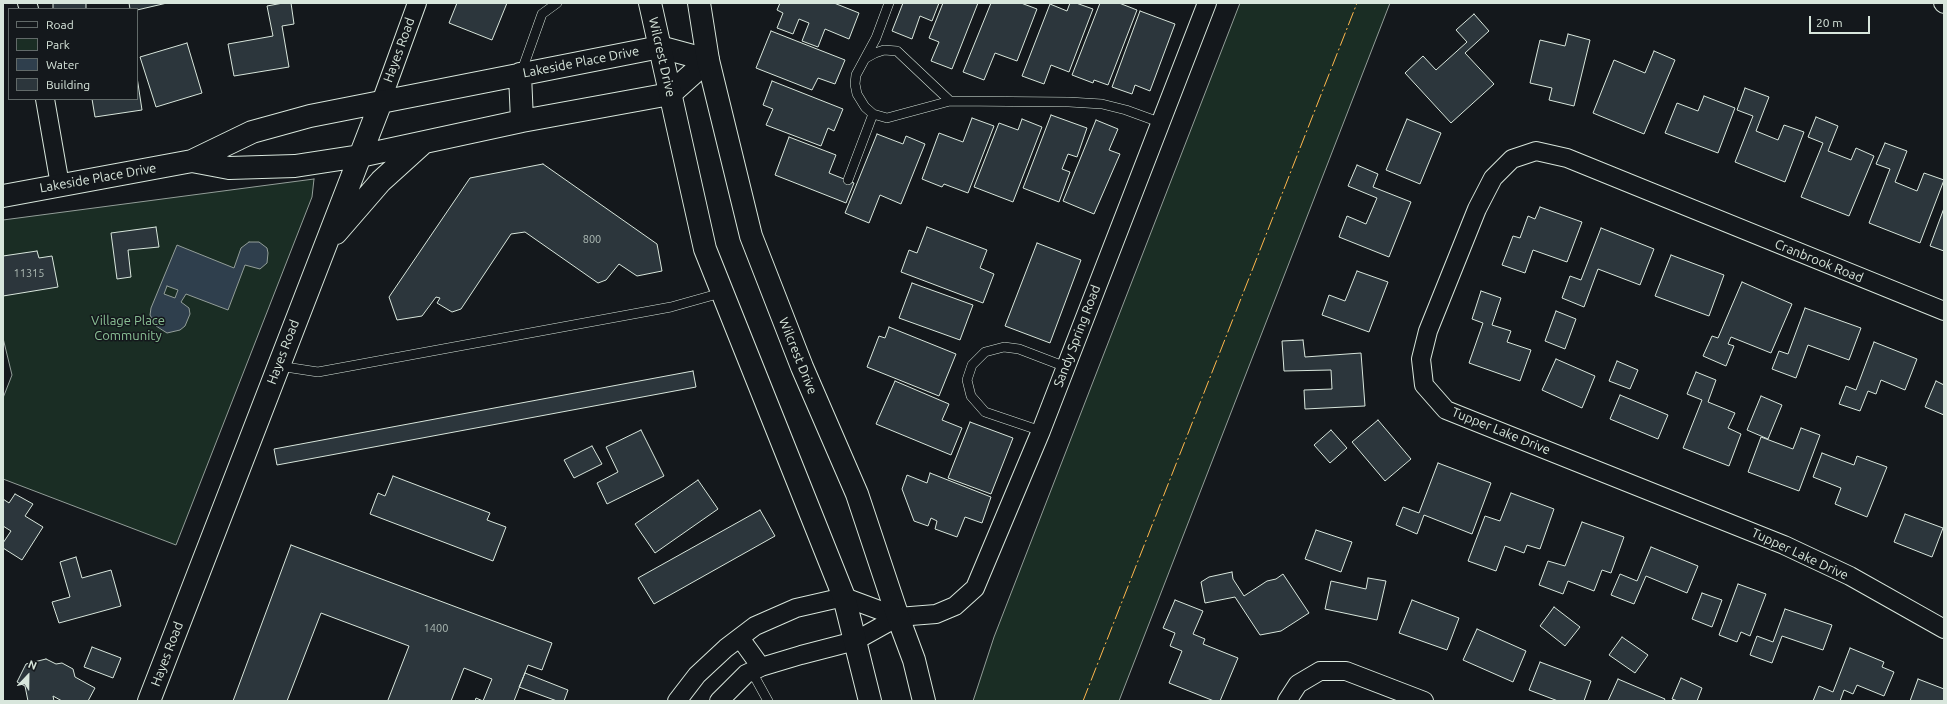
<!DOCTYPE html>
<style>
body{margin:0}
#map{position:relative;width:1947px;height:704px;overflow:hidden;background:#14181c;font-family:Ubuntu,sans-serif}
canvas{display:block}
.frame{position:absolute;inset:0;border:4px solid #d8e6dc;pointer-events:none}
.legend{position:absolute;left:8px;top:8px;width:130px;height:92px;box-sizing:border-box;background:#14181c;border:1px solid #626a69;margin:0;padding:5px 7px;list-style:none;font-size:12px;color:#d8e6dc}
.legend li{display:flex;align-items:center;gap:8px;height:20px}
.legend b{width:20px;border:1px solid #626a69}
.north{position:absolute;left:8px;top:656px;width:40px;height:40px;-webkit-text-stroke:3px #14181c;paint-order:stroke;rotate:22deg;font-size:11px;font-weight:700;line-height:16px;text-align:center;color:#d8e6dc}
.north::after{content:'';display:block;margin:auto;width:14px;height:18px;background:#d8e6dc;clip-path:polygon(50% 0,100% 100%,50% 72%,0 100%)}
.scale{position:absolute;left:1809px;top:16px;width:61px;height:18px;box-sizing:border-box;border:2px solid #d8e6dc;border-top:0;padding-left:5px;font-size:12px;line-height:14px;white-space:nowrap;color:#d8e6dc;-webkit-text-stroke:3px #14181c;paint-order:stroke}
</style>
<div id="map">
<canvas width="1947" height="704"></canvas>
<div class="frame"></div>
<ul class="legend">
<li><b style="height:5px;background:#14181c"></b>Road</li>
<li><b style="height:11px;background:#1a2d24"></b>Park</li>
<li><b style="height:11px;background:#2f3f4d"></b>Water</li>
<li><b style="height:11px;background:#2c363c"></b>Building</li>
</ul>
<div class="north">N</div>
<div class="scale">20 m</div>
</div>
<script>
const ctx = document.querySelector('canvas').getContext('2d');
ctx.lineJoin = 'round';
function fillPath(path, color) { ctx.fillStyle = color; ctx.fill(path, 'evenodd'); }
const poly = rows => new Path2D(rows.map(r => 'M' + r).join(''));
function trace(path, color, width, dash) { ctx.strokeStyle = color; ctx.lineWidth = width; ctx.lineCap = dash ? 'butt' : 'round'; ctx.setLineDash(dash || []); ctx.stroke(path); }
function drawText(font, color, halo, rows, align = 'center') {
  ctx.font = font + ' Ubuntu,sans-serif'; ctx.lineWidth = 3; ctx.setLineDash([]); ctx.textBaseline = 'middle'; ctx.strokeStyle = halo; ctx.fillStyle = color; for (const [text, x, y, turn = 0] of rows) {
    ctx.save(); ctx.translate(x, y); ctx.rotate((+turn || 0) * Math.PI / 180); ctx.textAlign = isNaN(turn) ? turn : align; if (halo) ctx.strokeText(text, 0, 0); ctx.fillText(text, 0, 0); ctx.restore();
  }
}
const green = poly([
 [1240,3,1390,3,1119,701,973,701,994,637,1240,3],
 [314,179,312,197,176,545,3,479,3,398,12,375,3,338,3,220,314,179]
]);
fillPath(green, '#1a2d24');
trace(green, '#939e99', 1);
const water = poly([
 [249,242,259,242,267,248,268,253,267,263,260,269,245,265,228,310,186,294,181,302,189,308,190,314,185,326,180,330,167,333,156,326,150,315,151,308,177,245,234,268,241,248,249,242],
 [167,286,178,290,175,298,164,294,167,286]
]);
fillPath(water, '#2f3f4d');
trace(water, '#939e99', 1);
const building = poly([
 [53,3,86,3,86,9,53,9,53,3],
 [129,3,167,3,137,10,130,9,129,3],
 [283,3,291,3,294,24,282,26,289,67,234,76,228,44,273,36,267,6,283,3],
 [457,3,507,3,492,40,449,23,457,3],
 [780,3,834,3,859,13,849,39,825,29,818,47,802,41,809,23,799,19,793,34,777,28,783,13,777,10,780,3],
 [903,3,939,3,932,21,920,16,912,39,892,31,903,3],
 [943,3,978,3,952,69,931,61,939,42,929,38,943,3],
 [991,3,1021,3,1037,9,1017,61,995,53,984,80,963,72,991,3],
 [1070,3,1076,3,1093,9,1069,72,1051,65,1044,84,1022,76,1050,4,1067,11,1070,3],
 [1100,3,1119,3,1137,10,1108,85,1094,80,1093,83,1072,75,1100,3],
 [1140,11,1175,24,1150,91,1135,85,1132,94,1112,87,1140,11],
 [1474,14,1489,31,1465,53,1494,84,1451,123,1405,73,1423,56,1436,70,1467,42,1456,30,1474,14],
 [771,31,845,60,835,84,818,78,812,90,756,68,771,31],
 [1568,34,1590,40,1574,106,1549,100,1552,88,1530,83,1540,40,1565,46,1568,34],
 [187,43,202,93,156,107,140,57,187,43],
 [1654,51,1675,60,1644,134,1593,113,1614,60,1645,73,1654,51],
 [137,77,142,110,95,117,92,99,137,99,137,77],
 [772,81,843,109,834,131,828,128,821,146,766,125,773,109,763,105,772,81],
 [1745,88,1769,97,1756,131,1778,140,1784,125,1804,132,1785,182,1735,162,1753,116,1737,110,1745,88],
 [1704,96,1735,108,1718,153,1665,133,1677,103,1698,111,1704,96],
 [1051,115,1087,128,1077,157,1068,154,1062,169,1070,172,1059,202,1023,188,1051,115],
 [1816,117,1838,126,1828,151,1851,160,1856,148,1874,156,1849,216,1801,197,1823,143,1808,137,1816,117],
 [972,118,994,126,968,193,944,184,942,187,922,179,939,133,963,142,972,118],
 [1022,119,1042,127,1013,202,974,187,999,123,1018,130,1022,119],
 [1407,119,1441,133,1420,184,1386,170,1407,119],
 [1096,120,1118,129,1109,150,1120,154,1094,214,1063,201,1096,120],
 [877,134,903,144,906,136,925,144,901,204,880,195,869,223,845,213,877,134],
 [789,137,836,155,829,173,854,183,846,203,775,175,789,137],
 [1885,143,1907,151,1895,182,1917,191,1924,173,1944,180,1920,243,1869,223,1890,169,1876,164,1885,143],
 [543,164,657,244,662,271,637,276,619,264,606,280,598,283,525,232,511,234,461,309,452,312,437,303,440,298,436,297,422,316,397,320,389,297,470,178,543,164],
 [1357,165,1378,174,1373,187,1411,202,1389,257,1339,237,1347,216,1366,224,1377,198,1348,186,1357,165],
 [1540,207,1582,222,1567,262,1533,250,1525,273,1502,265,1513,236,1520,238,1528,216,1535,219,1540,207],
 [1944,208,1944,251,1930,246,1944,208],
 [156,227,159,247,128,250,131,277,117,279,111,233,156,227],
 [927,227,987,250,980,268,994,274,983,303,901,272,909,250,917,253,927,227],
 [1601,228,1654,249,1640,285,1598,269,1584,307,1562,298,1570,276,1581,280,1601,228],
 [1037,243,1081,260,1050,343,1005,326,1037,243],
 [37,251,39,258,52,256,58,287,3,296,3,256,37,251],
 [1671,255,1724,275,1709,316,1655,296,1671,255],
 [1357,271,1388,282,1369,332,1322,315,1329,295,1345,301,1357,271],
 [1742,282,1792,304,1771,353,1731,337,1728,344,1734,346,1726,366,1703,356,1712,336,1718,338,1742,282],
 [912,283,973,305,960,340,899,318,912,283],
 [1481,291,1501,298,1492,325,1511,331,1507,342,1531,350,1520,381,1469,363,1483,323,1472,319,1481,291],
 [1805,308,1861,328,1849,360,1808,345,1796,378,1772,369,1779,351,1788,354,1805,308],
 [1556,311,1576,319,1565,349,1545,341,1556,311],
 [889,327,956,354,939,396,867,367,879,336,885,338,889,327],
 [1303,340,1305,357,1361,353,1365,406,1305,409,1304,390,1332,389,1331,370,1284,371,1282,341,1303,340],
 [1874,342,1917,359,1905,390,1881,380,1876,394,1868,391,1860,411,1839,404,1846,386,1856,390,1874,342],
 [1556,359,1595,376,1582,408,1542,390,1556,359],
 [1617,361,1638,370,1630,389,1609,381,1617,361],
 [693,371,696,387,277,465,274,449,693,371],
 [1696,372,1716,380,1708,402,1735,413,1728,428,1741,434,1729,466,1683,448,1702,400,1687,394,1696,372],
 [895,381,949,404,942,420,962,428,951,455,876,424,895,381],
 [1936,381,1944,385,1944,415,1925,407,1936,381],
 [1620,395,1668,415,1658,439,1610,419,1620,395],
 [1761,396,1782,405,1768,439,1747,430,1761,396],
 [1378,420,1411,459,1385,481,1352,442,1378,420],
 [970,422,1013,438,991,494,948,478,970,422],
 [1801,428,1820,435,1799,491,1748,472,1761,437,1793,449,1801,428],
 [641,430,664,476,607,504,597,483,618,472,606,447,641,430],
 [1331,430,1347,448,1330,463,1314,445,1331,430],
 [592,446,602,464,574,478,564,460,592,446],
 [1822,453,1854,465,1857,456,1887,467,1867,517,1835,504,1841,488,1813,477,1822,453],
 [1438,463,1491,483,1472,534,1424,515,1417,534,1396,525,1403,507,1419,513,1438,463],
 [930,473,991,497,982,523,965,517,957,537,935,529,937,521,931,518,928,526,914,521,902,489,907,475,927,483,930,473],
 [393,476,490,513,487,520,506,527,493,561,370,514,378,493,385,496,393,476],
 [698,480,718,509,655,553,635,524,698,480],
 [1511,493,1554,509,1540,549,1527,545,1524,553,1505,546,1496,571,1468,561,1485,516,1500,521,1511,493],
 [15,494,33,504,25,516,43,527,22,560,3,548,3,543,11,531,3,526,3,499,9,503,15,494],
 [760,510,775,536,654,604,638,578,760,510],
 [1905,514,1943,528,1932,557,1894,542,1905,514],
 [1582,522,1624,537,1611,573,1602,570,1594,591,1568,581,1563,594,1539,585,1548,561,1565,566,1582,522],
 [1316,530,1352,542,1341,572,1305,559,1316,530],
 [291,545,552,643,542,670,528,665,514,701,475,701,476,698,483,701,492,679,464,668,451,701,389,701,388,700,409,646,321,613,287,701,233,701,291,545],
 [1651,547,1698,566,1687,593,1646,576,1634,604,1611,595,1620,574,1637,581,1651,547],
 [76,557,82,578,111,570,121,606,59,623,52,602,70,597,60,562,76,557],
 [1232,572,1233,579,1244,596,1267,581,1276,579,1283,574,1309,613,1281,631,1260,635,1235,597,1205,603,1201,582,1209,577,1232,572],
 [1368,578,1386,581,1377,620,1325,609,1331,581,1366,589,1368,578],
 [1738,584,1766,594,1750,636,1741,632,1737,642,1719,635,1738,584],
 [1702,593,1722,600,1712,627,1692,619,1702,593],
 [1175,600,1203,611,1193,634,1205,639,1203,644,1238,658,1220,701,1214,701,1169,683,1182,651,1170,646,1175,633,1163,628,1175,600],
 [1412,600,1459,618,1447,650,1399,633,1412,600],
 [1554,607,1580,627,1565,646,1540,626,1554,607],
 [1785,609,1832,625,1823,650,1782,636,1772,663,1750,655,1757,636,1773,642,1785,609],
 [1477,629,1526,651,1513,682,1463,660,1477,629],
 [1622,637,1648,655,1635,673,1609,655,1622,637],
 [92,647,121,658,113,678,84,667,92,647],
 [1850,648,1884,662,1882,667,1894,672,1884,696,1857,685,1853,694,1844,690,1840,701,1813,701,1819,686,1833,692,1850,648],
 [46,659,56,664,62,663,73,669,75,677,95,688,88,701,62,701,53,696,54,701,28,701,25,686,17,682,26,664,46,659],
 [1540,662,1591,681,1584,701,1558,701,1529,690,1540,662],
 [525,673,568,690,564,701,557,701,519,687,525,673],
 [1681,678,1702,688,1697,701,1678,701,1672,699,1681,678],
 [1618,679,1665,699,1664,701,1608,701,1618,679],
 [1918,679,1944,689,1944,701,1910,701,1918,679]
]);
fillPath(building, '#2c363c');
trace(building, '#d8e6dc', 1);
const service = poly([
 [889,3,876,38,856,75,855,84,857,94,865,107,873,114,887,118,950,101,1069,102,1102,104,1126,110,1159,122],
 [866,58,875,53,884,50,897,51,950,101],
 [521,73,542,14,557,3],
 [848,180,873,114],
 [279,366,318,372,671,307,721,293],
 [1041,431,985,412,971,396,967,380,972,365,985,352,1004,347,1019,349,1066,367],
 [752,672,768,701]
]);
const minor = poly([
 [27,3,29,9],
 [1943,3,1944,4],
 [45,99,60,185],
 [381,102,417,3],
 [1944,311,1567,158,1536,151,1512,159,1493,178,1477,209,1428,331,1421,359,1424,385,1446,410,1784,545,1850,576,1944,629],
 [898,617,936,614,955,606,975,588,1041,431,1207,3],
 [740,638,761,667],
 [677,701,697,675,726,648,755,626,796,608,844,597,898,617,855,641,801,655,761,667,746,674,719,701],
 [1287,701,1298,684,1320,671,1346,671,1424,701]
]);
const tertiary = poly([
 [520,74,522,121],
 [192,161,229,168,295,166,360,156,522,121,670,94,708,60],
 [3,196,192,161,252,132,310,116,660,47,708,60],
 [336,233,381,181,423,143],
 [149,701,381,102]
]);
const secondary = poly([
 [650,3,705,249,844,597,870,701],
 [699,3,708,60,751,236,802,367,857,494,898,617,914,660,924,701]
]);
trace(service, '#d8e6dc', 10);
trace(minor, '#d8e6dc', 20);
trace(tertiary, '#d8e6dc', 24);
trace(secondary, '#d8e6dc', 24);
trace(service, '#14181c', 9);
trace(minor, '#14181c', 18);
trace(tertiary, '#14181c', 22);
trace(secondary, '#14181c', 22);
trace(poly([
 [1083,701,1357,3]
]), '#ffb74d', 1, [14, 3, 2, 3]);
drawText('11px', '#adbab4', null, [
 ["800",592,239],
 ["11315",29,273],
 ["1400",436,628]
]);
drawText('13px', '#d8e6dc', '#14181c', [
 ["Hayes Road",399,50,-70],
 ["Wilcrest Drive",662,57,77],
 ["Lakeside Place Drive",581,62,-11],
 ["Lakeside Place Drive",98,178,-10],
 ["Cranbrook Road",1819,261,22],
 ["Sandy Spring Road",1077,336,-69],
 ["Hayes Road",283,352,-69],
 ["Wilcrest Drive",798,356,68],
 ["Tupper Lake Drive",1501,431,22],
 ["Tupper Lake Drive",1800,554,25],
 ["Hayes Road",167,654,-69]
]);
drawText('13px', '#8ac095', '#14181c', [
 ["Village Place",128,321],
 ["Community",128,336]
]);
</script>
